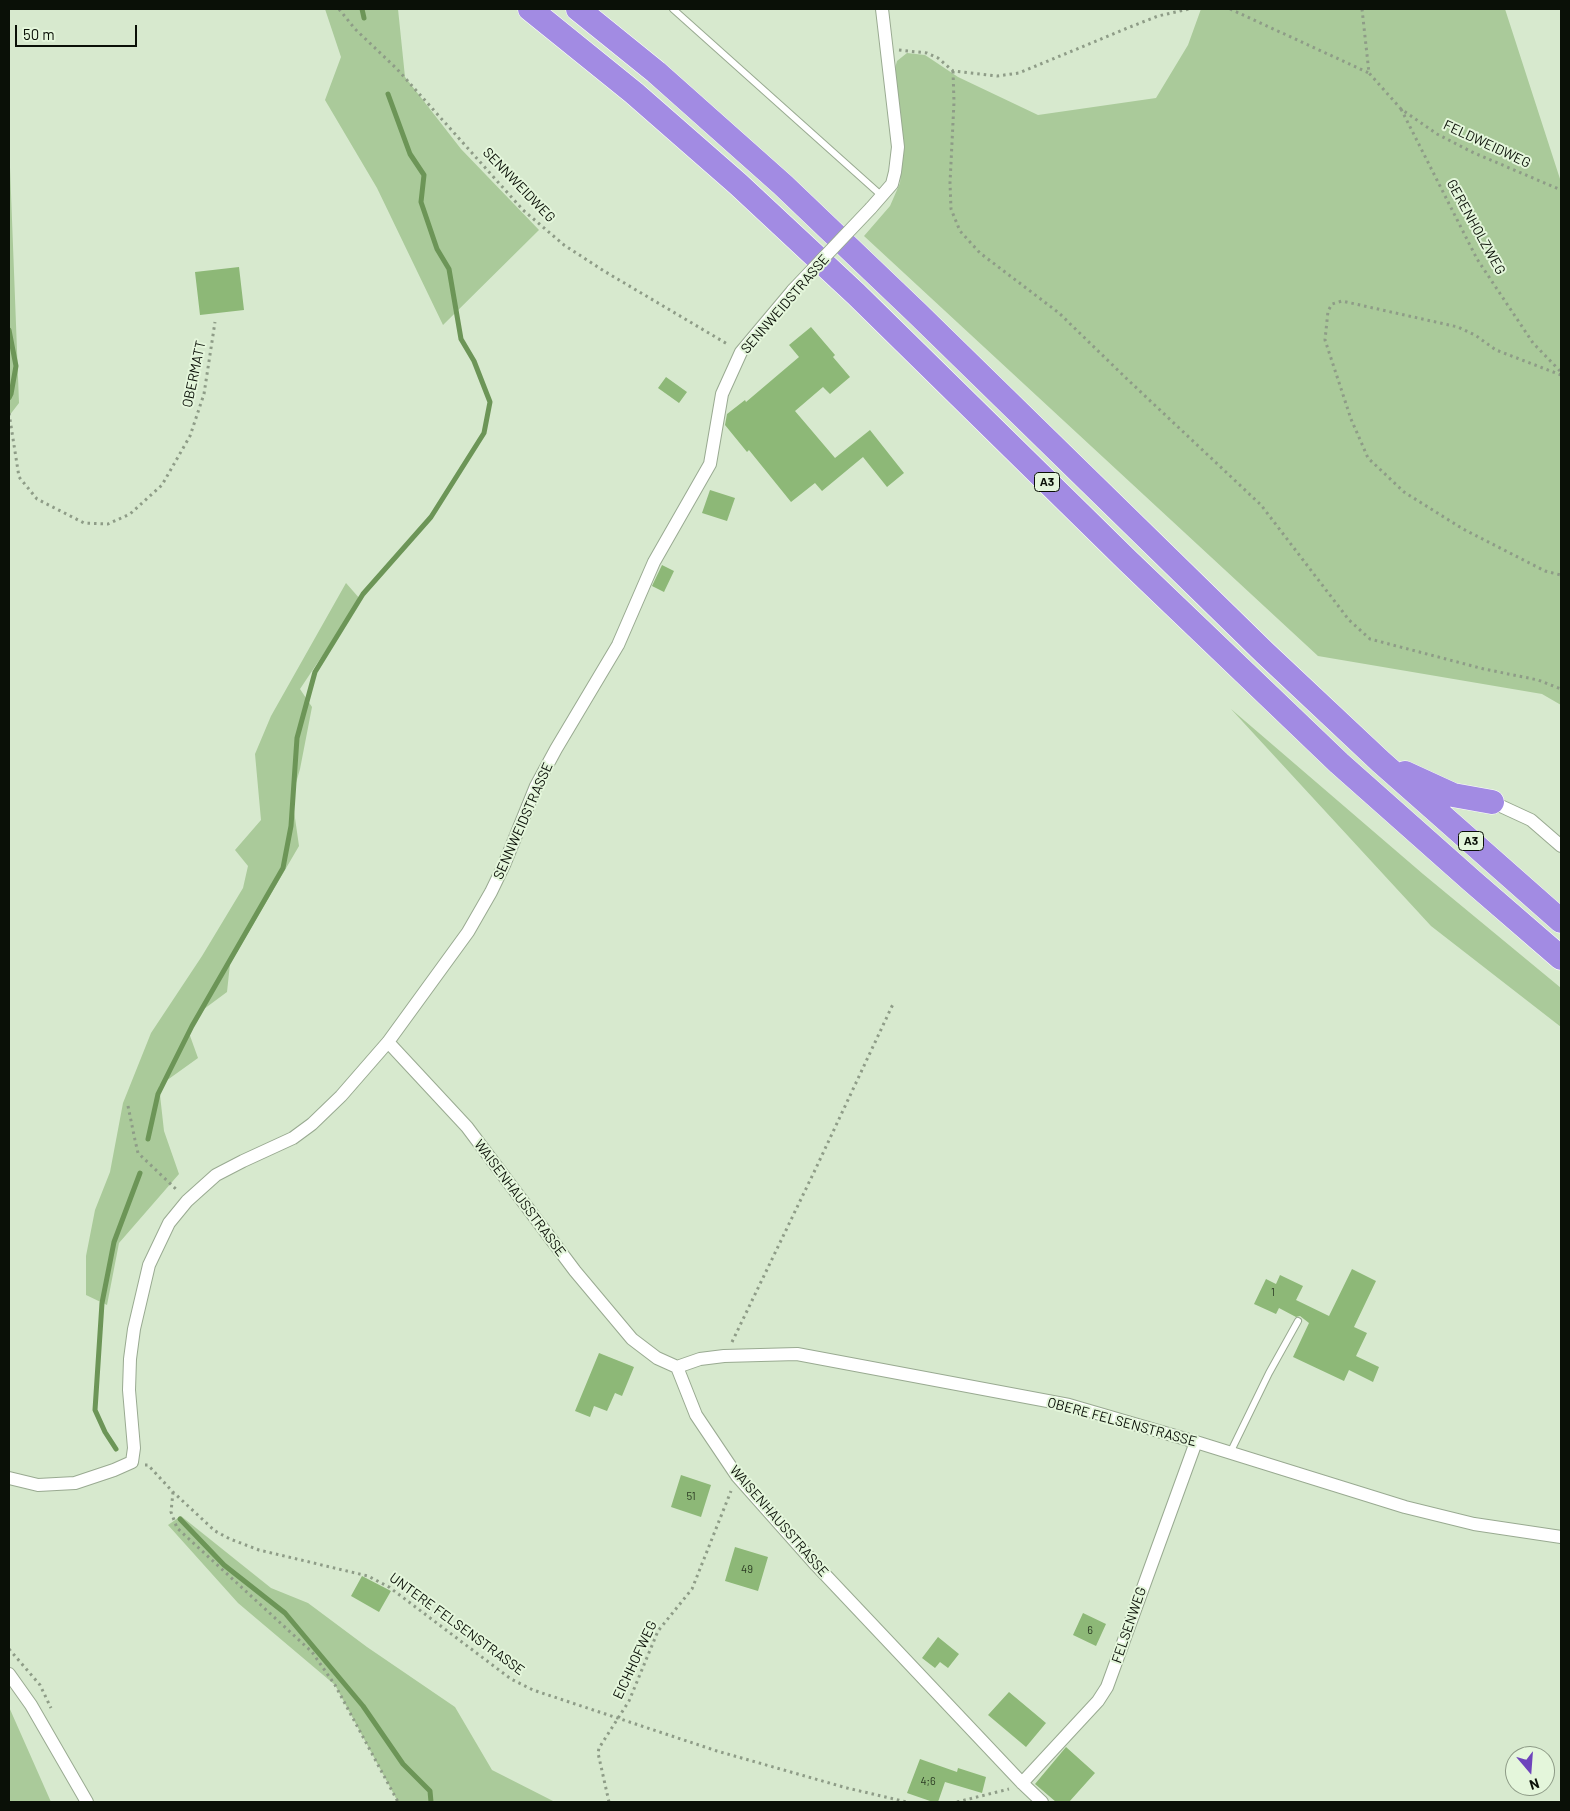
<!DOCTYPE html>
<style>
body{margin:0}
#map{position:relative;width:1570px;height:1811px;overflow:hidden;background:#d7e9ce;font-family:Barlow,sans-serif}
canvas{display:block}
.frame{position:absolute;inset:0;border:10px solid #0a1007;pointer-events:none}
.north{position:absolute;left:1505px;top:1746px;width:50px;height:50px;box-sizing:border-box;background:#e4f6db;border:1px solid #8d9a86;border-radius:50%;rotate:162deg;font-size:14px;font-weight:700;line-height:20px;text-align:center;color:#0a1007}
.north::after{content:'';display:block;margin:auto;width:18px;height:22px;background:#6e44bc;clip-path:polygon(50% 0,100% 100%,50% 72%,0 100%)}
.scale{position:absolute;left:15px;top:25px;width:122px;height:22px;box-sizing:border-box;border:2px solid #0a1007;border-top:0;padding-left:6px;font-size:15px;line-height:18px;white-space:nowrap;color:#0a1007;-webkit-text-stroke:4px #e4f6db;paint-order:stroke}
</style>
<div id="map">
<canvas width="1570" height="1811"></canvas>
<div class="frame"></div>
<div class="north">N</div>
<div class="scale">50 m</div>
</div>
<script>
const ctx = document.querySelector('canvas').getContext('2d');
ctx.lineJoin = 'round';
function fillPath(path, color) { ctx.fillStyle = color; ctx.fill(path, 'evenodd'); }
const poly = rows => new Path2D(rows.map(r => 'M' + r).join(''));
function trace(path, color, width, dash) { ctx.strokeStyle = color; ctx.lineWidth = width; ctx.lineCap = dash ? 'butt' : 'round'; ctx.setLineDash(dash || []); ctx.stroke(path); }
function drawText(font, color, halo, rows, align = 'center') {
  ctx.font = font + ' Barlow,sans-serif'; ctx.lineWidth = 4; ctx.setLineDash([]); ctx.textBaseline = 'middle'; ctx.strokeStyle = halo; ctx.fillStyle = color; for (const [text, x, y, turn = 0] of rows) {
    ctx.save(); ctx.translate(x, y); ctx.rotate((+turn || 0) * Math.PI / 180); ctx.textAlign = isNaN(turn) ? turn : align; if (halo) ctx.strokeText(text, 0, 0); ctx.fillText(text, 0, 0); ctx.restore();
  }
}
fillPath(poly([
 [325,9,398,9,405,77,461,149,539,230,443,325,377,188,325,100,341,57],
 [1201,9,1505,9,1561,182,1561,705,1542,694,1318,656,864,236,890,206,900,183,903,150,894,72,897,61,907,53,925,55,958,77,1038,115,1156,98,1188,45],
 [9,141,19,403,9,416],
 [346,583,360,599,300,689,312,707,300,769,292,797,299,846,230,964,227,992,204,1009,189,1033,198,1058,159,1086,164,1131,179,1174,119,1243,107,1305,86,1295,86,1256,95,1210,110,1172,123,1103,151,1033,202,956,243,888,248,866,235,850,261,820,255,754,271,716],
 [1231,709,1423,874,1561,988,1561,1027,1431,926],
 [181,1516,271,1588,308,1603,367,1647,455,1707,492,1770,555,1802,398,1802,335,1685,238,1603,168,1525],
 [9,1707,51,1802,9,1802]
]), '#aaca9a');
trace(poly([
 [362,9,364,18],
 [9,330,16,366,11,394,9,398],
 [148,1139,158,1094,192,1026,283,868,291,826,297,738,315,672,363,594,431,517,484,433,490,402,474,361,461,339,449,269,437,249,421,202,424,175,410,154,388,94],
 [116,1449,105,1432,95,1410,102,1303,114,1242,140,1173],
 [180,1519,224,1565,285,1613,363,1706,403,1764,430,1791,431,1802]
]), '#6c9557', 5);
fillPath(poly([
 [239,267,244,310,200,315,195,272],
 [811,327,835,355,833,357,850,377,830,394,823,387,795,411,835,458,870,430,904,473,887,487,863,457,822,491,815,483,791,502,749,450,747,452,725,425,727,414,745,400,746,402,799,357,789,345],
 [666,377,687,392,679,403,658,388],
 [710,490,735,498,727,521,702,513],
 [662,565,674,571,664,592,652,586],
 [1352,1269,1376,1281,1354,1327,1367,1333,1356,1356,1379,1367,1373,1382,1349,1370,1344,1381,1293,1357,1309,1323,1300,1316,1296,1317,1279,1308,1276,1314,1254,1304,1266,1279,1276,1284,1280,1275,1303,1286,1296,1300,1329,1316],
 [599,1353,634,1367,622,1396,615,1393,607,1411,594,1406,590,1417,575,1411],
 [681,1475,711,1485,701,1517,671,1507],
 [735,1547,768,1557,758,1591,725,1581],
 [362,1576,391,1591,379,1612,351,1596],
 [1083,1613,1106,1624,1096,1646,1073,1635],
 [938,1637,959,1654,948,1668,940,1662,935,1668,922,1658],
 [1009,1692,1046,1723,1026,1747,988,1715],
 [1066,1747,1095,1773,1069,1802,1056,1802,1035,1784],
 [920,1759,957,1772,958,1768,986,1777,982,1793,945,1782,938,1802,933,1802,907,1793]
]), '#8db877');
const service = poly([
 [673,9,882,196],
 [1230,1453,1269,1373,1298,1321]
]);
const minor = poly([
 [871,208,892,184,895,172,898,147,882,9],
 [1492,802,1531,820,1561,846],
 [388,1042,467,1127,575,1271,632,1339,657,1358,677,1367,696,1415,737,1476,816,1565,1022,1783,1042,1802],
 [677,1367,700,1359,724,1356,797,1354,1069,1405,1196,1442,1405,1507,1474,1524,1561,1537],
 [9,1478,38,1485,75,1483,114,1470,132,1462,134,1448,129,1390,130,1359,134,1329,149,1265,169,1223,187,1201,216,1175,243,1161,293,1138,312,1124,341,1096,388,1042,468,932,491,892,504,865,536,786,556,749,618,645,654,562,710,464,722,394,741,352,793,290],
 [9,1674,31,1705,87,1802],
 [1022,1783,1098,1701,1107,1687,1196,1442]
]);
const motorway = poly([
 [530,9,634,93,738,184,856,294,1128,561,1339,763,1472,881,1561,958],
 [578,9,656,72,783,185,917,313,1265,653,1381,762,1561,921],
 [1405,773,1453,795,1492,802]
]);
trace(service, '#99aa91', 8);
trace(minor, '#99aa91', 14);
trace(motorway, '#fff', 25);
trace(poly([
 [339,9,355,29,397,69,523,210,564,245,604,271,729,345],
 [1230,9,1369,73],
 [1362,9,1369,73,1401,109,1437,134,1472,152,1561,190],
 [899,50,927,53,938,58,953,71,997,76,1019,73,1125,29,1158,16,1189,9],
 [953,71,954,102,950,183,951,209,960,231,980,253,1059,313,1127,379,1261,505,1349,620,1370,639,1484,669,1538,680,1561,689],
 [1401,109,1477,259,1533,343,1561,372],
 [1561,375,1496,350,1475,335,1458,327,1342,301,1332,304,1328,311,1325,340,1351,419,1368,458,1404,492,1463,529,1545,571,1561,575],
 [9,413,19,477,37,499,84,523,108,524,130,514,162,485,190,436,204,394,215,322],
 [128,1106,135,1140,138,1153,178,1191],
 [732,1342,816,1168,893,1004],
 [145,1465,148,1465,173,1492,215,1531,230,1539,259,1550,368,1576,389,1587,511,1679,533,1690,717,1751,847,1788,907,1802],
 [173,1492,171,1512,177,1528,312,1652,335,1685,398,1802],
 [9,1649,40,1685,51,1708],
 [609,1802,598,1753,599,1748,629,1701,658,1631,692,1589,731,1491],
 [957,1802,1009,1789]
]), '#8e9c87', 3, [2.5, 4]);
trace(service, '#fff', 6);
trace(minor, '#fff', 12);
trace(motorway, '#a28be3', 24);
const minorBridge = poly([
 [793,290,871,208]
]);
trace(minorBridge, '#99aa91', 14, []);
trace(minorBridge, '#fff', 12);
drawText('11px', '#2b3a23', null, [
 ["1",1273,1292],
 ["51",691,1496],
 ["49",747,1569],
 ["6",1090,1630],
 ["4;6",928,1781]
]);
for (const [x, y, w] of [
 [1047,482,25],
 [1471,841,25]
]) { const box = new Path2D(); box.roundRect(x - w / 2, y - 9.5, w, 19, 4); ctx.fillStyle = '#e4f6db'; ctx.fill(box); trace(box, '#0a1007', 1); }
drawText('bold 12px', '#0a1007', null, [
 ["A3",1047,482],
 ["A3",1471,841]
]);
drawText('14px', '#0a1007', '#e4f6db', [
 ["FELDWEIDWEG",1487,144,25],
 ["SENNWEIDWEG",519,185,46],
 ["GERENHOLZWEG",1476,227,61],
 ["SENNWEIDSTRASSE",785,304,-49],
 ["OBERMATT",194,374,-78],
 ["SENNWEIDSTRASSE",523,821,-66],
 ["WAISENHAUSSTRASSE",520,1198,53],
 ["OBERE FELSENSTRASSE",1122,1422,15],
 ["WAISENHAUSSTRASSE",779,1521,49],
 ["UNTERE FELSENSTRASSE",457,1624,36],
 ["FELSENWEG",1129,1625,-71],
 ["EICHHOFWEG",635,1660,-65]
]);
</script>
